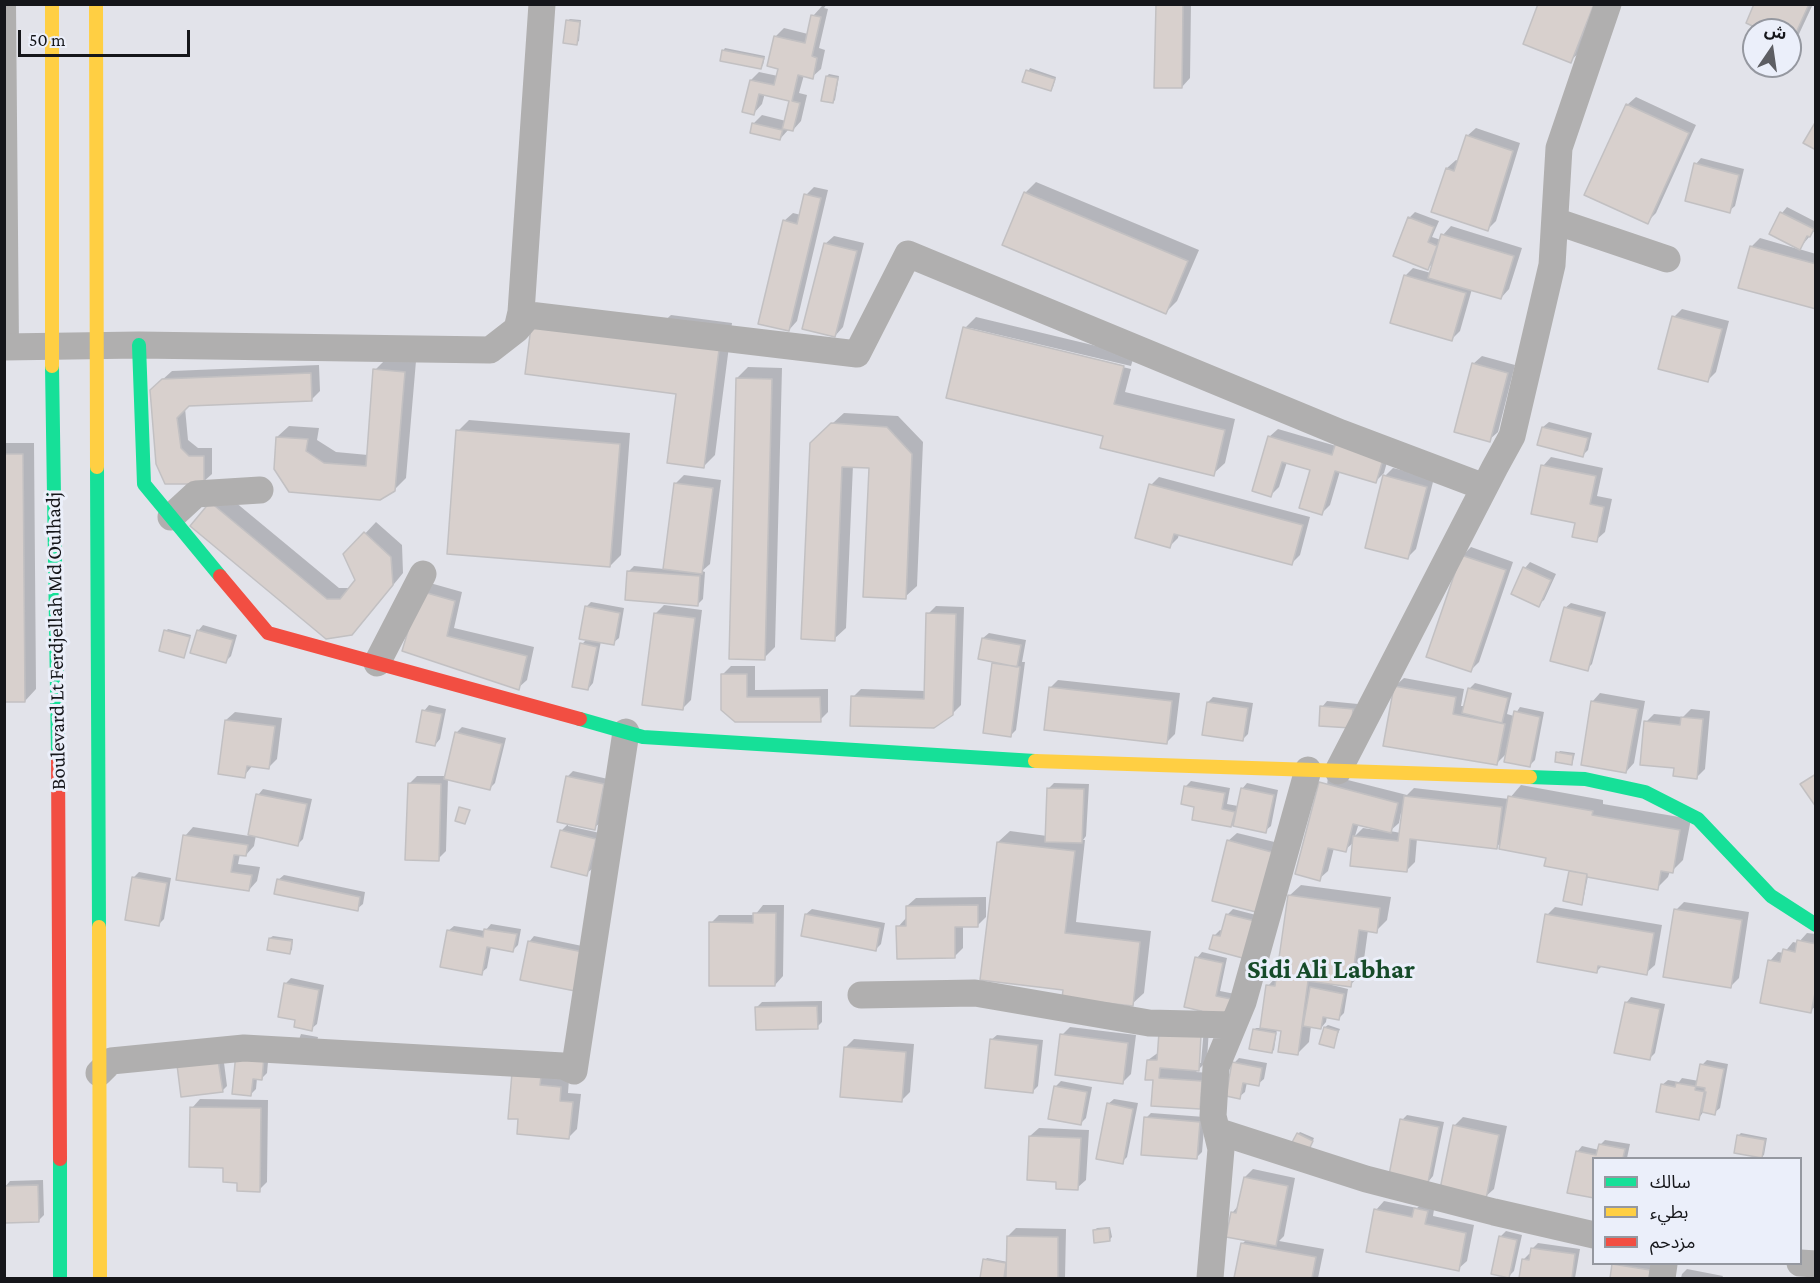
<!DOCTYPE html>
<meta charset="utf-8">
<style>
body{margin:0}
#map{position:relative;width:1820px;height:1283px;overflow:hidden;background:#e2e3ea;font-family:"Crimson Pro","Noto Sans Arabic",serif}
canvas{display:block}
.frame{position:absolute;inset:0;border:6px solid #15161a;pointer-events:none}
.legend{position:absolute;left:1592px;top:1157px;width:210px;height:108px;box-sizing:border-box;background:#ebeffa;border:2px solid #9598a0;margin:0;padding:8px 10px;list-style:none;font-size:18px;color:#15161a}
.legend li{display:flex;align-items:center;gap:12px;height:30px}
.legend b{width:30px;border:2px solid #9598a0}
.north{position:absolute;left:1742px;top:18px;width:60px;height:60px;box-sizing:border-box;background:#ebeffa;border:2px solid #9598a0;border-radius:50%;rotate:13deg;font-size:16px;font-weight:700;line-height:24px;text-align:center;color:#15161a}
.north::after{content:'';display:block;margin:auto;width:21px;height:27px;background:#5d5e63;clip-path:polygon(50% 0,100% 100%,50% 72%,0 100%)}
.scale{position:absolute;left:18px;top:30px;width:172px;height:27px;box-sizing:border-box;border:3px solid #15161a;border-top:0;padding-left:8px;font-size:18px;line-height:21px;white-space:nowrap;color:#15161a;-webkit-text-stroke:4px #ebeffa;paint-order:stroke}
</style>
<div id="map">
<canvas width="1820" height="1283"></canvas>
<div class="frame"></div>
<ul class="legend">
<li><b style="height:8px;background:#16e098"></b>سالك</li>
<li><b style="height:8px;background:#ffcf43"></b>بطيء</li>
<li><b style="height:8px;background:#f24e42"></b>مزدحم</li>
</ul>
<div class="north">ش</div>
<div class="scale">50 m</div>
</div>
<script>
const ctx = document.querySelector('canvas').getContext('2d');
ctx.lineJoin = 'round';
function fillPath(path, color) { ctx.fillStyle = color; ctx.fill(path, 'evenodd'); }
const poly = rows => new Path2D(rows.map(r => 'M' + r).join(''));
function trace(path, color, width, dash) { ctx.strokeStyle = color; ctx.lineWidth = width; ctx.lineCap = dash ? 'butt' : 'round'; ctx.setLineDash(dash || []); ctx.stroke(path); }
function drawText(font, color, halo, rows, align = 'center') {
  ctx.font = font + ' "Crimson Pro",serif'; ctx.lineWidth = 6; ctx.setLineDash([]); ctx.textBaseline = 'middle'; ctx.strokeStyle = halo; ctx.fillStyle = color; for (const [text, x, y, turn = 0] of rows) {
    ctx.save(); ctx.translate(x, y); ctx.rotate((+turn || 0) * Math.PI / 180); ctx.textAlign = isNaN(turn) ? turn : align; if (halo) ctx.strokeText(text, 0, 0); ctx.fillText(text, 0, 0); ctx.restore();
  }
}
fillPath(poly([
 [815,4,827,4,824,8,828,9,819,48,825,50,821,69,812,77,804,75,799,93,807,95,801,121,793,130,789,129,780,139,754,123,762,115,786,121,791,99,765,93,762,104,754,113,751,80,759,72,778,76,780,68,776,36,784,28,808,34,813,16,822,6],
 [1157,4,1191,4,1190,78,1182,87],
 [1540,4,1598,4,1579,53,1570,61],
 [1756,4,1813,4,1799,34,1791,42,1790,30,1764,30],
 [570,19,581,20,579,41,576,43,567,21],
 [725,48,765,56,763,65,761,67,723,51],
 [1030,68,1056,77,1053,87,1051,90,1024,81],
 [829,74,839,76,835,100,833,102,827,76],
 [1636,97,1696,125,1656,213,1647,222,1627,105],
 [1476,128,1520,143,1496,221,1488,229,1433,211,1447,168,1456,160,1459,161,1467,136],
 [1701,158,1744,169,1735,206,1729,211,1696,164],
 [1036,182,1199,250,1177,301,1166,312,1025,193],
 [814,187,828,190,797,321,789,330,784,221,793,213,801,215,806,195],
 [1787,207,1816,222,1815,230,1799,249,1816,254,1815,308,1751,247,1760,238,1798,249,1771,233,1782,213],
 [1415,212,1439,221,1432,237,1441,240,1443,235,1451,226,1522,248,1509,289,1501,298,1472,289,1460,331,1452,339,1405,276,1413,268,1431,273,1435,261,1428,268,1395,256,1410,217],
 [834,236,864,243,843,327,835,336,825,244],
 [1682,309,1729,321,1716,372,1707,381,1674,317],
 [625,314,644,315,644,324,659,326,671,315,732,323,715,455,704,466,678,392],
 [976,317,1134,355,1131,366,970,328,970,331,1131,369,1125,392,1235,419,1225,463,1213,474,1105,435,965,328],
 [1482,356,1515,365,1498,432,1489,440,1473,364],
 [386,359,416,361,406,478,394,490,379,499,277,437,289,426,319,428,317,440,336,452,368,455,375,370],
 [319,365,320,391,311,400,189,404,185,408,188,440,198,448,212,448,212,474,203,482,158,464,161,381,172,371],
 [748,367,782,368,775,647,764,658,737,378],
 [844,413,898,416,923,442,917,586,905,597,870,466,853,465,846,628,834,639,823,432],
 [469,420,630,433,621,555,610,566,458,431],
 [1549,422,1592,433,1588,450,1583,455,1543,427],
 [1278,429,1336,446,1391,448,1384,473,1376,481,1340,471,1330,505,1322,513,1312,469,1287,462,1279,487,1271,495,1269,437],
 [4,443,34,443,36,689,25,701,4,701],
 [1551,457,1603,468,1597,496,1612,499,1605,532,1596,540,1577,521,1543,466],
 [1393,468,1434,478,1416,549,1407,558,1385,476],
 [684,475,721,480,710,564,702,571,705,572,703,599,698,604,628,572,634,566,664,569,676,483],
 [1159,477,1310,517,1300,555,1292,563,1179,534,1178,538,1170,546,1151,485],
 [223,492,339,588,351,588,357,580,345,555,376,522,402,545,403,573,363,622,192,526],
 [1471,547,1513,562,1479,662,1471,670,1462,556],
 [1530,562,1556,574,1544,600,1538,605,1525,568],
 [430,583,462,592,454,628,534,647,527,680,518,688,404,650],
 [591,602,624,608,619,638,613,643,601,641,593,683,588,689,582,644,587,639,586,607],
 [1571,603,1606,612,1592,664,1587,669,1565,608],
 [664,605,702,610,691,700,682,709,655,614],
 [936,606,964,607,961,705,952,714,853,697,861,689,926,691,928,614],
 [203,625,237,635,231,656,226,661,198,631],
 [168,629,191,635,184,656,166,631],
 [989,633,1026,640,1022,662,1025,662,1016,730,1011,735,993,664,996,662,983,638],
 [731,666,755,666,755,690,828,689,828,712,820,720,723,709,722,675],
 [1404,678,1464,689,1461,706,1465,706,1469,689,1475,683,1512,693,1507,714,1514,716,1520,707,1544,712,1535,760,1529,766,1507,753,1497,763,1395,686],
 [1058,680,1180,693,1175,734,1167,742,1050,688],
 [1600,693,1645,701,1634,763,1626,772,1592,702],
 [1213,697,1253,703,1248,734,1243,739,1208,702],
 [1327,701,1358,704,1356,721,1322,707],
 [429,705,446,709,440,739,435,745,424,711],
 [1691,709,1710,711,1705,769,1697,777,1676,767,1646,722,1654,714,1683,717],
 [235,712,282,718,277,759,269,767,253,765,244,776,226,720],
 [462,727,506,738,495,783,489,789,448,778,446,851,438,859,409,784,417,776,446,776,457,732],
 [1560,751,1575,753,1573,761,1571,763,1558,753],
 [573,771,608,779,600,823,594,828,567,777],
 [1328,775,1407,795,1414,788,1509,799,1521,785,1603,800,1603,804,1691,819,1683,860,1672,871,1670,871,1668,877,1657,888,1588,876,1583,901,1581,903,1570,871,1572,869,1547,857,1502,842,1496,847,1417,838,1415,862,1406,871,1354,842,1345,850,1334,848,1328,871,1319,879],
 [1401,813,1403,814,1401,833,1390,831,1399,823],
 [1359,823,1376,828,1376,830,1363,828,1355,836],
 [1191,781,1230,788,1227,804,1238,806,1242,789,1247,783,1278,790,1271,826,1265,831,1194,819,1196,805,1185,787],
 [1054,783,1089,784,1086,836,1083,840,1085,840,1076,922,1151,931,1144,993,1132,1004,1065,989,998,842,1010,831,1047,836,1049,788],
 [263,789,312,799,303,839,298,844,256,835,254,846,246,855,240,854,238,864,260,867,257,881,249,890,185,836,193,827,249,836,258,795],
 [568,824,568,826,600,833,592,869,586,874,561,831],
 [1237,833,1287,845,1263,913,1228,841],
 [139,872,171,878,164,919,159,924,134,877],
 [284,875,365,892,363,904,357,909,278,880],
 [1301,885,1391,897,1387,920,1376,931,1368,930,1362,974,1350,985,1333,983,1332,985,1348,989,1344,1013,1338,1019,1327,1016,1326,1022,1321,1028,1311,1026,1309,1042,1298,1053,1283,1029,1277,1029,1274,1050,1271,1052,1254,1030,1256,1028,1262,1028,1268,986,1278,975,1289,896],
 [986,897,986,917,978,925,963,925,963,948,955,956,898,927,906,918,907,906,916,898],
 [1684,902,1749,912,1739,978,1730,987,1676,910],
 [763,905,784,905,783,976,775,985,711,923,719,915,755,915],
 [1555,907,1662,925,1655,965,1646,973,1603,965,1596,972,1547,915],
 [812,909,885,923,881,944,876,949,806,914],
 [1233,909,1264,917,1250,958,1214,936,1220,930,1223,931,1227,915],
 [491,924,521,929,518,945,513,950,491,947,487,968,481,973,448,931,454,926,485,931],
 [1807,933,1816,934,1816,1006,1810,1011,1770,961,1778,952,1784,953,1793,942,1798,943],
 [273,936,293,939,292,950,289,952,270,938],
 [534,936,587,947,580,984,529,942],
 [1202,952,1227,958,1220,991,1240,995,1202,1016,1197,958],
 [291,978,324,985,317,1024,311,1029,297,1019,285,984],
 [1631,997,1665,1004,1655,1053,1649,1059,1626,1003],
 [822,1001,822,1022,817,1027,757,1007,762,1002],
 [1169,1024,1209,1027,1207,1061,1196,1072,1210,1073,1208,1099,1200,1108,1153,1104,1155,1079,1147,1078,1148,1060,1159,1052,1160,1033],
 [1201,1028,1204,1028,1201,1063,1198,1063],
 [1328,1025,1340,1029,1333,1046,1325,1027],
 [1070,1027,1136,1035,1131,1074,1123,1082,1062,1035],
 [301,1034,318,1037,316,1046,297,1045],
 [997,1035,1043,1040,1038,1086,1032,1092,991,1040],
 [854,1039,914,1044,910,1092,901,1101,846,1047],
 [269,1051,267,1073,261,1079,257,1078,256,1089,250,1095,233,1093],
 [223,1055,227,1086,222,1091,184,1060],
 [1239,1058,1267,1063,1264,1079,1258,1084,1247,1082,1245,1092,1239,1097,1234,1063],
 [1707,1060,1728,1064,1720,1108,1714,1113,1704,1111,1699,1118,1662,1085,1668,1080,1679,1082,1682,1078,1699,1081,1702,1065],
 [513,1074,569,1079,568,1093,581,1094,577,1129,569,1137,520,1118],
 [1061,1081,1092,1087,1086,1118,1080,1124,1049,1118,1056,1086],
 [200,1099,268,1100,267,1182,259,1190,238,1181,224,1166,192,1108],
 [1114,1099,1138,1103,1127,1157,1122,1162,1108,1104],
 [1151,1113,1205,1117,1202,1152,1197,1157,1146,1118],
 [1407,1115,1444,1122,1433,1176,1428,1182,1402,1120],
 [1463,1117,1507,1126,1494,1189,1485,1197,1454,1126],
 [1039,1128,1089,1130,1086,1180,1077,1188,1058,1180,1030,1136],
 [1300,1132,1314,1138,1308,1152,1298,1134],
 [1741,1133,1767,1138,1764,1155,1761,1157,1739,1135],
 [1605,1140,1630,1144,1627,1158,1594,1158,1577,1152,1582,1146,1599,1150,1600,1145],
 [1253,1169,1295,1178,1284,1236,1279,1241,1324,1249,1318,1278,1235,1278,1242,1244,1247,1239,1232,1213,1239,1205,1245,1177],
 [43,1180,44,1215,39,1220,5,1187,10,1181],
 [1384,1201,1417,1208,1424,1201,1435,1203,1433,1216,1474,1225,1467,1261,1458,1269,1376,1210],
 [1110,1227,1112,1237,1109,1240,1094,1231,1097,1228],
 [1016,1228,1066,1229,1065,1278,1008,1278,1008,1276,1005,1278,981,1277,985,1260,987,1258,1008,1262,1008,1236],
 [1506,1231,1522,1235,1514,1271,1509,1276,1500,1237],
 [1538,1243,1580,1249,1575,1278,1521,1278,1523,1260,1529,1254,1532,1255,1532,1249],
 [1615,1264,1655,1265,1653,1278,1611,1278],
 [1687,1269,1723,1276,1722,1278,1681,1278,1682,1274],
 [14,1277,50,1277,50,1278,12,1278]
]), '#0003');
const building = poly([
 [1156,4,1183,4,1182,88,1154,88,1156,4],
 [1538,4,1594,4,1571,63,1523,44,1538,4],
 [1754,4,1809,4,1791,44,1790,30,1761,30,1746,23,1754,4],
 [811,15,821,17,812,56,817,58,813,79,798,75,792,101,800,103,793,131,783,129,780,140,750,133,752,123,782,130,789,101,759,94,754,115,742,112,750,80,774,85,778,69,767,66,774,36,805,43,811,15],
 [566,20,580,22,577,45,563,43,566,20],
 [722,50,764,58,761,69,720,61,722,50],
 [1026,70,1055,79,1051,91,1022,82,1026,70],
 [826,76,838,78,833,103,821,101,826,76],
 [1626,104,1689,133,1648,224,1584,195,1626,104],
 [1816,121,1816,150,1803,143,1816,121],
 [1466,135,1513,151,1488,231,1431,212,1446,168,1454,171,1466,135],
 [1694,163,1739,175,1730,213,1685,201,1694,163],
 [1024,192,1188,261,1166,314,1002,245,1024,192],
 [804,194,821,198,789,331,758,324,783,220,797,224,804,194],
 [1780,212,1814,229,1810,237,1807,236,1800,250,1769,234,1780,212],
 [1408,217,1434,227,1428,242,1437,246,1428,270,1393,256,1408,217],
 [1441,234,1514,256,1501,299,1428,278,1441,234],
 [824,243,857,251,835,337,802,329,824,243],
 [1750,246,1816,264,1816,309,1738,288,1750,246],
 [1404,275,1466,293,1452,341,1390,323,1404,275],
 [1672,316,1722,329,1708,382,1658,369,1672,316],
 [531,327,721,334,704,468,667,463,676,394,525,374,531,327],
 [963,327,1124,366,1114,404,1225,430,1214,476,1100,448,1103,436,946,398,963,327],
 [1472,363,1508,373,1490,442,1454,432,1472,363],
 [373,369,405,372,395,491,380,500,289,492,274,469,276,437,308,439,306,451,324,463,366,466,373,369],
 [311,373,312,401,189,406,177,418,181,448,189,456,204,456,204,484,165,484,156,464,150,390,162,379,311,373],
 [736,378,772,379,765,660,729,659,736,378],
 [831,423,887,427,912,454,906,599,863,597,869,468,842,467,835,641,801,639,810,443,831,423],
 [1542,427,1588,438,1583,457,1537,445,1542,427],
 [456,430,620,444,610,567,447,554,456,430],
 [1268,436,1332,455,1336,442,1384,456,1376,483,1335,471,1322,515,1299,508,1310,470,1282,462,1271,497,1252,491,1268,436],
 [4,454,23,454,25,702,4,702,4,454],
 [1541,465,1596,476,1590,504,1604,507,1597,542,1572,537,1575,523,1531,514,1541,465],
 [1383,475,1427,487,1408,559,1365,548,1383,475],
 [674,483,713,488,702,574,663,569,674,483],
 [1149,484,1303,525,1292,565,1174,534,1170,548,1135,538,1149,484],
 [210,502,327,599,340,599,355,580,343,554,364,532,391,557,393,585,352,635,326,639,190,526,210,502],
 [1461,555,1506,570,1471,672,1426,657,1461,555],
 [1523,567,1551,580,1539,607,1511,594,1523,567],
 [627,571,700,576,698,606,625,600,627,571],
 [420,591,455,601,447,636,527,656,519,690,402,651,420,591],
 [585,606,620,613,614,645,579,639,585,606],
 [1564,607,1602,617,1588,671,1550,661,1564,607],
 [654,613,695,618,683,710,642,705,654,613],
 [926,613,956,614,953,715,934,728,850,726,851,696,924,699,926,613],
 [164,630,190,637,184,658,159,651,164,630],
 [197,630,233,640,226,663,190,653,197,630],
 [982,638,1021,645,1017,667,978,659,982,638],
 [580,643,597,647,588,690,572,687,580,643],
 [992,663,1020,667,1011,737,983,733,992,663],
 [721,674,747,674,747,697,820,697,821,722,735,722,721,710,721,674],
 [1394,686,1456,697,1453,714,1505,724,1497,765,1383,746,1394,686],
 [1049,687,1172,701,1167,744,1044,730,1049,687],
 [1468,688,1508,698,1502,723,1462,713,1468,688],
 [1591,701,1638,709,1626,773,1581,765,1591,701],
 [1207,702,1248,708,1243,741,1202,735,1207,702],
 [1320,706,1353,709,1351,728,1319,726,1320,706],
 [422,710,442,714,435,746,416,742,422,710],
 [1514,711,1540,717,1530,767,1504,762,1514,711],
 [1681,717,1703,719,1697,779,1673,776,1674,768,1640,765,1644,721,1680,725,1681,717],
 [225,720,275,726,269,769,247,766,245,778,218,774,225,720],
 [455,732,502,744,490,790,444,779,455,732],
 [1556,752,1573,755,1572,765,1555,762,1556,752],
 [1816,774,1816,807,1800,784,1816,774],
 [566,776,604,784,595,830,557,822,566,776],
 [1319,782,1398,803,1391,833,1353,824,1346,852,1328,848,1320,881,1295,874,1319,782],
 [408,783,441,784,439,861,405,860,408,783],
 [1184,786,1225,793,1222,809,1235,812,1231,827,1192,820,1194,807,1181,804,1184,786],
 [1047,788,1084,789,1082,843,1045,842,1047,788],
 [1241,788,1274,795,1266,833,1233,826,1241,788],
 [256,794,307,804,298,846,248,835,256,794],
 [1404,796,1502,807,1497,849,1410,839,1407,872,1350,866,1353,836,1398,841,1404,796],
 [1508,796,1593,811,1592,815,1680,830,1673,873,1661,871,1658,890,1587,877,1587,874,1544,866,1546,858,1499,849,1508,796],
 [459,807,470,810,465,824,455,821,459,807],
 [560,830,596,839,587,876,551,867,560,830],
 [183,835,248,845,246,856,234,855,231,872,252,875,249,891,176,880,183,835],
 [1227,840,1279,854,1264,914,1212,901,1227,840],
 [997,842,1075,851,1065,933,1140,942,1133,1006,1062,998,1063,990,980,980,997,842],
 [1569,871,1587,874,1582,905,1563,901,1569,871],
 [132,877,167,883,159,926,125,920,132,877],
 [277,879,360,897,358,911,274,894,277,879],
 [1288,895,1380,908,1377,933,1359,930,1351,987,1308,981,1298,1055,1278,1052,1281,1031,1260,1028,1266,985,1275,986,1288,895],
 [978,905,978,927,955,927,955,958,897,959,896,926,906,926,906,906,978,905],
 [1674,909,1742,920,1731,988,1663,977,1674,909],
 [753,913,776,913,775,986,709,986,709,922,753,923,753,913],
 [805,914,880,928,876,951,801,936,805,914],
 [1226,914,1259,922,1250,960,1209,949,1213,935,1220,936,1226,914],
 [1545,914,1654,933,1647,975,1598,966,1597,973,1537,962,1545,914],
 [484,929,517,934,513,952,487,947,482,975,440,967,447,930,483,937,484,929],
 [269,938,292,941,290,954,267,950,269,938],
 [1797,940,1816,944,1816,988,1811,1013,1760,1003,1768,960,1780,962,1783,949,1795,952,1797,940],
 [528,941,583,952,575,991,520,980,528,941],
 [1195,957,1223,963,1216,996,1236,1000,1230,1024,1201,1011,1184,1007,1195,957],
 [284,983,319,990,312,1031,294,1027,295,1020,278,1017,284,983],
 [1310,987,1344,994,1339,1020,1323,1017,1321,1029,1303,1026,1310,987],
 [1625,1002,1660,1009,1650,1060,1614,1053,1625,1002],
 [817,1006,818,1029,756,1030,755,1007,817,1006],
 [1324,1027,1338,1031,1334,1048,1319,1044,1324,1027],
 [1253,1029,1276,1033,1272,1053,1249,1049,1253,1029],
 [1159,1032,1201,1035,1199,1071,1160,1068,1159,1078,1202,1081,1200,1109,1151,1106,1153,1080,1145,1080,1147,1060,1157,1060,1159,1032],
 [1060,1034,1128,1043,1123,1084,1055,1075,1060,1034],
 [990,1039,1038,1045,1033,1093,985,1088,990,1039],
 [844,1047,906,1052,902,1102,840,1097,844,1047],
 [236,1053,264,1056,262,1080,253,1079,251,1096,232,1094,236,1053],
 [218,1060,223,1092,181,1097,177,1065,218,1060],
 [1232,1062,1262,1068,1259,1086,1243,1083,1240,1099,1226,1096,1232,1062],
 [1700,1064,1724,1069,1715,1115,1702,1112,1706,1092,1695,1090,1700,1064],
 [512,1073,541,1076,540,1085,561,1087,560,1101,573,1102,569,1139,517,1134,518,1119,508,1119,512,1073],
 [1676,1083,1705,1088,1699,1120,1656,1112,1661,1084,1675,1087,1676,1083],
 [1054,1086,1087,1092,1081,1125,1048,1119,1054,1086],
 [1107,1103,1133,1109,1123,1164,1096,1159,1107,1103],
 [190,1107,261,1108,260,1192,237,1191,237,1183,223,1182,223,1168,189,1167,190,1107],
 [1144,1117,1200,1122,1197,1159,1141,1155,1144,1117],
 [1400,1119,1439,1127,1428,1183,1389,1175,1400,1119],
 [1453,1125,1499,1135,1486,1199,1440,1189,1453,1125],
 [1297,1133,1313,1141,1306,1156,1289,1148,1297,1133],
 [1737,1135,1765,1140,1762,1158,1734,1153,1737,1135],
 [1029,1136,1081,1138,1078,1190,1056,1189,1056,1182,1027,1180,1029,1136],
 [1599,1144,1625,1149,1623,1158,1594,1158,1594,1198,1567,1193,1576,1151,1596,1155,1599,1144],
 [1244,1177,1288,1186,1276,1246,1226,1237,1231,1212,1236,1213,1244,1177],
 [38,1185,39,1222,5,1223,4,1186,38,1185],
 [1414,1208,1428,1211,1425,1224,1466,1233,1459,1271,1366,1252,1374,1209,1412,1217,1414,1208],
 [1109,1228,1110,1241,1094,1243,1093,1230,1109,1228],
 [1007,1236,1058,1237,1058,1278,1006,1278,1007,1236],
 [1499,1236,1517,1240,1509,1278,1491,1274,1499,1236],
 [1241,1243,1316,1257,1312,1278,1234,1278,1241,1243],
 [1531,1248,1575,1254,1572,1278,1519,1278,1522,1259,1529,1260,1531,1248],
 [983,1259,1006,1263,1004,1278,980,1278,983,1259],
 [1612,1264,1650,1270,1649,1278,1610,1278,1612,1264]
]);
fillPath(building, '#d8d0cd');
trace(building, '#c2c0c2', 1.5);
trace(poly([
 [9,4,12,347]
]), '#b0afaf', 14);
trace(poly([
 [1555,221,1667,259],
 [517,329,529,315,857,354,908,254,1341,433,1484,487],
 [4,347,139,345,490,350,517,329,521,312,542,4],
 [171,517,196,494,260,490],
 [377,663,423,574],
 [1338,771,1495,467,1512,436,1552,265,1559,148,1608,4],
 [861,995,975,993,1149,1023,1233,1025],
 [99,1073,111,1061,244,1048,563,1066,574,1071,626,732],
 [1217,1131,1366,1179,1494,1212,1594,1235],
 [1800,1263,1816,1264],
 [1210,1278,1221,1149,1213,1116,1216,1067,1243,1002,1308,770],
 [1662,1278,1664,1264]
]), '#b0afaf', 27);
trace(poly([
 [139,345,144,484,220,576],
 [52,366,58,755],
 [97,467,99,927],
 [580,719,643,737,1035,761],
 [1530,777,1585,779,1645,792,1698,819,1771,896,1816,925],
 [60,1159,60,1278]
]), '#16e098', 14);
trace(poly([
 [52,4,52,366],
 [96,4,97,467],
 [1035,761,1530,777],
 [99,927,100,1278]
]), '#ffcf43', 14);
trace(poly([
 [220,576,268,633,580,719],
 [58,755,60,1159]
]), '#f24e42', 14);
drawText('21px', '#15161a', '#ebeffa', [
 ["Boulevard Lt Ferdjellah Md Oulhadj",56,641,-91]
]);
drawText('bold 27px', '#164b29', '#ebeffa', [
 ["Sidi Ali Labhar",1331,970]
]);
</script>
